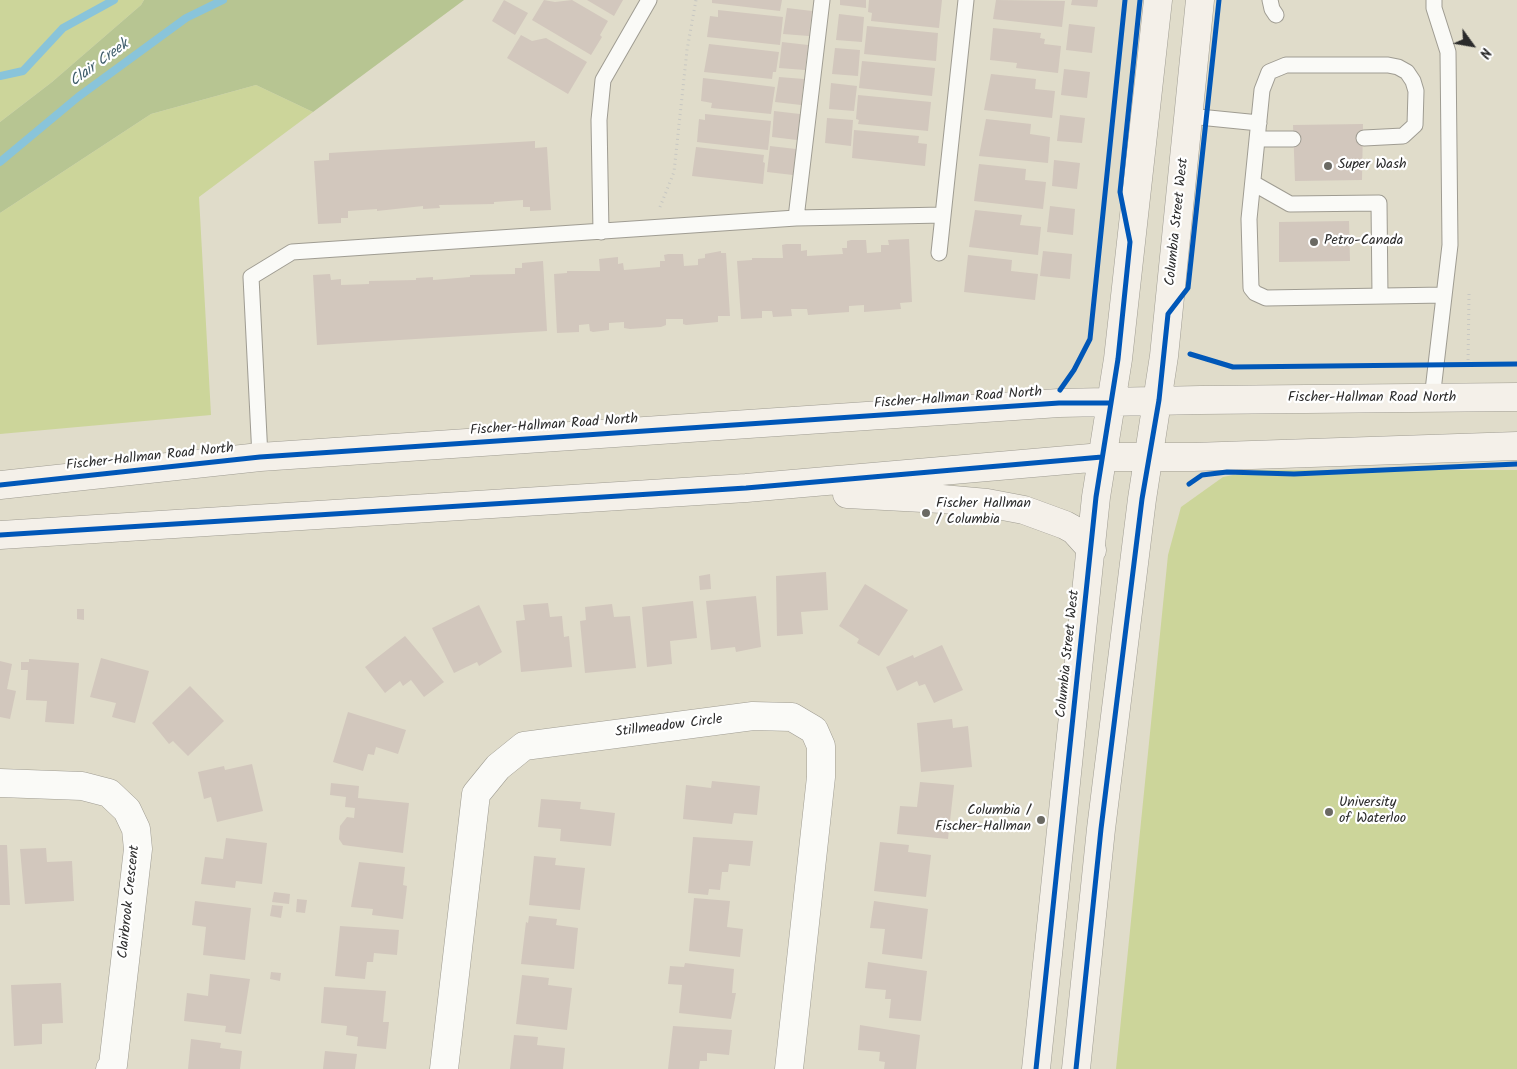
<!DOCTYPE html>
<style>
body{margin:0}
#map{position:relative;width:1517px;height:1069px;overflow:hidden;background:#e0dcca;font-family:Kalam,sans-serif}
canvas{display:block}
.north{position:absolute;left:1447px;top:20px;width:50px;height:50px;-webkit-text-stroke:4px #fff;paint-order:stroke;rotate:122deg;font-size:14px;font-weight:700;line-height:20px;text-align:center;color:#2b2b2b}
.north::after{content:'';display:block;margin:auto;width:18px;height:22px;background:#2b2b2b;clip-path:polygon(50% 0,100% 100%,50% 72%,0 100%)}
</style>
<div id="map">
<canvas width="1517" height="1069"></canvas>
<div class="north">N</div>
</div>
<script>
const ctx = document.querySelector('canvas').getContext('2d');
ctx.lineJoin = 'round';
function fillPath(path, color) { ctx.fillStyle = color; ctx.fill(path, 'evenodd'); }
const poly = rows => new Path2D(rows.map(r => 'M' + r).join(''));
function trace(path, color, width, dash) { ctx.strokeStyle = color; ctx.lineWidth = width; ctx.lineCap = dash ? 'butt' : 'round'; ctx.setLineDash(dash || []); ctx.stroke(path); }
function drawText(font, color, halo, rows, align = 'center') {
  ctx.font = font + ' Kalam,sans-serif'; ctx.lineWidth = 4.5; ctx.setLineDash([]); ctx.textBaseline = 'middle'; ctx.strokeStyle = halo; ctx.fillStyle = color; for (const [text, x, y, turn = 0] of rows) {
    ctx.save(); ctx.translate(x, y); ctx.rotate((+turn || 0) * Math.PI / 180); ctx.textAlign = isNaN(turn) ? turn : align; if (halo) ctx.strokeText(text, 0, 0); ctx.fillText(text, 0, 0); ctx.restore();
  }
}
fillPath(poly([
 [0,0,144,0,141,5,52,82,0,122],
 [256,85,313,112,199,197,211,415,0,434,0,213,151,114],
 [1258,470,1517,470,1517,1069,1116,1069,1168,555,1181,507,1223,477]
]), '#ccd59a');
fillPath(poly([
 [144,0,464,0,313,112,256,85,151,114,0,213,0,122,52,82,141,5]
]), '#b7c592');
trace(poly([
 [0,76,23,71,63,28,114,0],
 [0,162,78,97,186,18,223,0]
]), '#89c4da', 8);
fillPath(poly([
 [504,0,528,13,515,35,492,21],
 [544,0,555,2,572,0,608,21,600,35,602,37,591,55,532,20],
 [587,0,623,0,614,16],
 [712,0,782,0,780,11,712,3],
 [840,0,866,0,866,8,840,5],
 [869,0,942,0,939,28,871,21,872,13,868,12],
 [996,0,1065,1,1062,27,993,19],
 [1072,0,1098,0,1097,7,1071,5],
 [787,8,812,11,809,36,783,34],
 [718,10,783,17,780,45,707,37,710,16,718,17],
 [839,14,864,17,862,42,836,40],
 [1069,24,1095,27,1092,53,1066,50],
 [867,26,938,33,936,61,864,54],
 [993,28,1041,33,1040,38,1045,39,1044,44,1061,46,1058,73,1016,68,1017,63,990,60],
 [521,35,532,41,546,38,587,62,568,94,507,58],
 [782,42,808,45,805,70,779,68],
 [709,44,779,52,776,72,773,72,772,79,704,72],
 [835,48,860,50,858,76,832,74],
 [862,61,935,68,932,96,859,88],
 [1064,69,1090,72,1087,98,1061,95],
 [991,74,1036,79,1035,89,1055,91,1052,118,984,110],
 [779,77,804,79,801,105,775,102],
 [703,78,775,87,771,114,711,108,712,103,701,101],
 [831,83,857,86,854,111,829,109],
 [858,95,931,102,928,131,858,124,859,120,856,119],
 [774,111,800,114,797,140,772,137],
 [705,114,771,121,768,150,697,142,699,119,705,120],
 [1060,115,1085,118,1082,143,1057,141],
 [827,118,853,120,851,146,825,143],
 [986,119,1031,124,1030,134,1050,137,1048,163,979,156],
 [1363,124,1362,180,1295,181,1293,125],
 [854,130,919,136,918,143,927,144,925,166,852,158],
 [535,141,535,148,547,147,551,210,530,211,530,207,523,207,523,200,494,202,494,204,439,205,440,208,423,209,423,206,377,211,377,209,348,211,348,218,341,218,341,223,318,224,314,161,329,160,329,153],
 [770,146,796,149,793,175,767,172],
 [696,147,764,155,763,162,765,163,763,184,692,176],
 [1054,160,1080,163,1077,189,1052,186],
 [979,164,1026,169,1025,180,1046,182,1043,209,974,201],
 [1050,206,1075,209,1073,235,1047,232],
 [975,210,1022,215,1020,225,1041,227,1038,255,969,247],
 [1349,221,1350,261,1279,262,1279,222],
 [909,239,912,302,900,303,901,309,864,312,864,305,849,306,849,312,808,315,807,309,791,309,792,316,773,317,772,311,762,311,762,318,741,319,737,261,752,260,752,258,783,258,782,245,786,244,801,244,801,251,807,250,807,256,843,254,842,248,847,248,847,241,851,240,866,240,867,253,881,252,881,245,889,245,888,240],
 [721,251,721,253,726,253,730,316,718,316,718,322,686,325,683,324,683,319,666,319,666,325,661,327,630,329,624,328,624,322,609,323,609,330,593,332,590,331,589,324,579,325,579,332,557,333,554,274,567,273,567,271,600,271,599,259,618,257,618,264,623,263,624,270,660,267,660,261,665,261,664,255,668,254,683,254,684,266,698,265,698,259,705,258,705,254],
 [1043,251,1072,254,1070,279,1040,276],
 [968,255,1012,260,1011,271,1038,274,1035,300,964,292],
 [543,261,547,331,317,345,313,275,330,274,331,280,341,279,341,285,369,284,369,281,416,280,416,278,433,277,433,280,470,277,470,275,515,274,515,268,522,268,522,263],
 [826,572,828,610,801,612,803,634,777,636,776,576],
 [710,574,711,589,700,590,699,576],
 [865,584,908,610,879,656,857,643,859,639,839,626],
 [756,596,761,647,736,652,735,647,711,650,706,601],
 [693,601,697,638,670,641,672,664,647,667,642,607],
 [548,603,550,617,562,616,564,637,569,636,572,667,521,672,516,621,525,620,523,605],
 [612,604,614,617,630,616,636,668,585,673,580,621,586,620,585,607],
 [479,605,502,652,479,666,477,662,454,673,432,628],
 [77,609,84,609,84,620,77,619],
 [405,636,444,682,424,697,411,680,403,686,400,681,385,693,365,667],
 [942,645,963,690,934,703,925,684,919,686,917,681,897,691,886,667,913,655,914,658],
 [101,658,149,671,135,723,112,717,116,703,90,697],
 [29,659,79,663,74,724,45,722,47,701,26,700,28,670,21,670,21,662,29,662],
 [0,661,12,664,7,689,16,691,10,719,0,717],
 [190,686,224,721,188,756,173,741,169,744,152,723],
 [348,712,406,730,398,754,376,747,374,755,368,754,363,771,333,762],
 [952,719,953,728,968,726,972,767,921,772,917,723],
 [252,764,263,811,217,822,211,797,204,799,198,772,224,766,225,770],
 [712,781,760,786,757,815,734,813,732,824,683,819,686,785,711,788],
 [920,782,954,785,948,839,897,834,900,806,917,807],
 [331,783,359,786,358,798,409,803,403,853,343,845,339,839,340,826,347,817,354,818,355,808,345,807,346,797,330,795],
 [541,799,581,802,580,809,615,813,611,846,560,841,561,829,538,827],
 [693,837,753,841,750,866,729,864,728,872,722,872,720,890,709,889,708,895,688,893],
 [226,838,267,843,262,884,236,881,235,888,201,884,205,857,223,859],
 [880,842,909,845,908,852,931,855,926,897,874,891],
 [0,845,7,845,10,905,0,905],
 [46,848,47,862,72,861,74,901,25,904,20,849],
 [534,856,556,858,555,865,585,868,580,910,529,905],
 [359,862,405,867,403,885,407,886,403,919,372,915,373,909,351,907],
 [274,892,290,894,289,904,272,902],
 [694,898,730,901,727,927,743,929,740,957,689,951],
 [297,899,307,900,305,913,296,912],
 [195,901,251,908,245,960,203,955,206,927,192,925],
 [874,901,928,909,922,959,882,954,885,929,870,928],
 [272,905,283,906,281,918,270,916],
 [529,916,557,919,556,925,578,928,574,969,521,964,526,922,528,923],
 [340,926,399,930,397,955,374,953,373,962,367,962,365,979,335,976],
 [868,962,927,971,921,1021,889,1018,891,999,885,999,886,990,865,988],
 [685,963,734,969,732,993,736,993,731,1019,679,1013,682,985,668,984,670,966,684,967],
 [271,972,281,973,280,981,270,979],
 [210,974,250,979,241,1034,225,1032,226,1026,184,1021,187,993,208,996],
 [522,975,549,978,548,985,572,988,567,1030,516,1024],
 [61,983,63,1023,42,1024,42,1044,14,1046,11,985],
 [324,987,386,991,383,1022,389,1022,386,1049,357,1046,358,1037,346,1035,347,1026,321,1023],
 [860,1025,920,1035,916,1069,884,1069,885,1062,879,1061,880,1052,858,1050],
 [673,1026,732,1030,729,1055,707,1053,707,1061,700,1061,699,1069,668,1069],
 [514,1035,538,1037,537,1045,565,1048,563,1069,510,1069],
 [191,1039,221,1043,220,1048,242,1051,240,1069,188,1069],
 [325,1051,357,1054,355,1069,323,1069]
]), '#d2c7bd');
const service = poly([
 [1270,0,1272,9,1276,15],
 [1189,116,1259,123],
 [1364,138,1403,136,1415,125,1416,91,1413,81,1407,72,1398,67,1388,65,1286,65,1269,72,1262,90,1249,219,1251,288,1255,293,1266,298,1444,295],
 [1257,139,1293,139],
 [1253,183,1290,204,1379,203,1380,296],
 [796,218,822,0],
 [601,232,599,120,603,80,649,0],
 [939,253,966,0],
 [1432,399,1450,245,1448,52,1434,8,1434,0],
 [260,457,251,277,292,252,796,218,943,215]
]);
const minor = poly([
 [0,783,82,786,109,793,127,810,136,829,138,849,113,1065,110,1069],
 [444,1069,476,794,498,767,524,746,753,716,792,717,814,730,821,746,821,777,789,1069]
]);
const secondary = poly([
 [0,485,260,457,1059,403,1201,400,1517,397],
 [847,494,942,499,987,503,1024,510,1065,525,1074,530,1092,550],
 [0,535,746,488,1102,457,1193,457,1517,446],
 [1036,1069,1096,497,1118,359,1158,0],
 [1076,1069,1101,829,1142,499,1164,356,1200,0]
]);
trace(service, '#9f9c92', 17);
trace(minor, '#9f9c92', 29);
trace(secondary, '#9f9c92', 29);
trace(poly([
 [660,207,674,172,687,50,696,0],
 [1468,365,1469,294]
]), '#c7c7c2', 3, [1, 4]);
trace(service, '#fafaf7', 15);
trace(minor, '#fafaf7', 28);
trace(secondary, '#f4f0e9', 28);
trace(poly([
 [1190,354,1233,367,1517,364],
 [1060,390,1074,370,1090,339,1125,0],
 [1189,484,1202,475,1227,472,1294,474,1517,464],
 [0,485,260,457,1059,403,1111,403],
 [0,535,746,488,1102,457],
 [1036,1069,1096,497,1118,359,1130,242,1120,192,1140,0],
 [1076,1069,1101,829,1142,499,1159,400,1168,314,1188,288,1219,0]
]), '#0057b8', 5);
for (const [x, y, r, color] of [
 [1328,166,5,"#6a6963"],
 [1314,242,5,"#6a6963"],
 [926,513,5,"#6a6963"],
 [1329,812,5,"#6a6963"],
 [1041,820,5,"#6a6963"]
]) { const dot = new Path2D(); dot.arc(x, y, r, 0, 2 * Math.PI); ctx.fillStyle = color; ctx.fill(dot); trace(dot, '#fff', 2); }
drawText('14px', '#2b2b2b', '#fff', [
 ["Super Wash",1338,166],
 ["Petro-Canada",1324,242],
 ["Fischer Hallman",936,505],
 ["/ Columbia",936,521],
 ["University",1339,804],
 ["of Waterloo",1339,820],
 ["Columbia /",1031,812,"right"],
 ["Fischer-Hallman",1031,828,"right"]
], 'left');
drawText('14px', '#2b2b2b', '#fff', [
 ["Columbia Street West",1178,222,-84],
 ["Fischer-Hallman Road North",958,399,-4],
 ["Fischer-Hallman Road North",1372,399],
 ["Fischer-Hallman Road North",554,426,-4],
 ["Fischer-Hallman Road North",150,458,-6],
 ["Columbia Street West",1069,654,-84],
 ["Stillmeadow Circle",669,727,-7],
 ["Clairbrook Crescent",130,902,-84]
]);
drawText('italic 15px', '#3f5d6b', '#fff', [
 ["Clair Creek",100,64,-36]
]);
</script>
